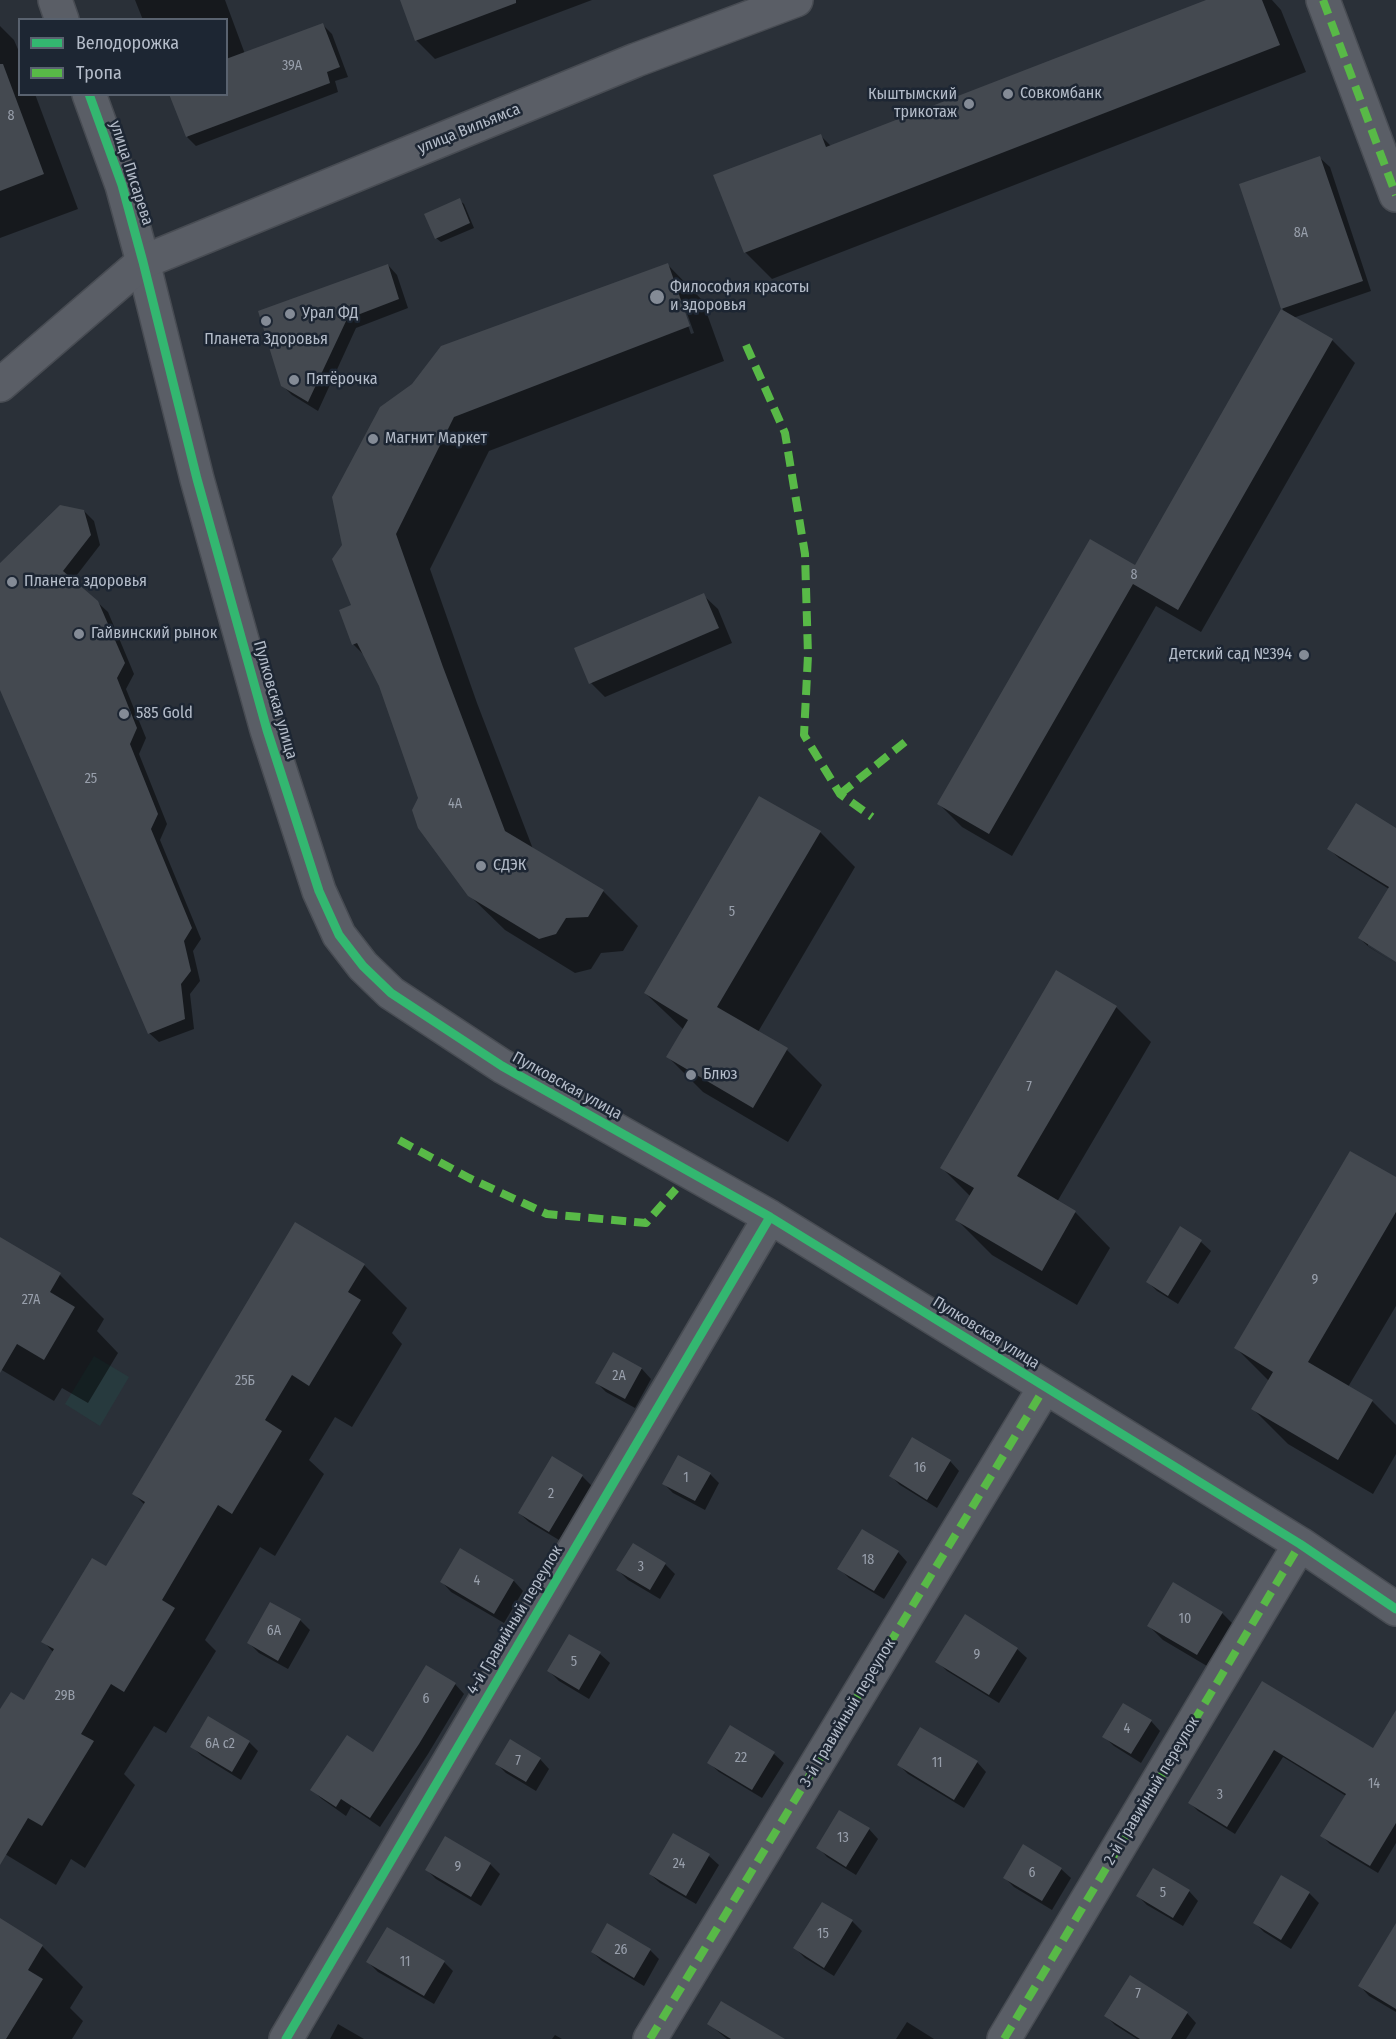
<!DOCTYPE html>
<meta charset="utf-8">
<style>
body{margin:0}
#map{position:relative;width:1396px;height:2039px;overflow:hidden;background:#2a3038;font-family:"Fira Sans Condensed",sans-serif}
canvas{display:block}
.legend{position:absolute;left:18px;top:18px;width:210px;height:78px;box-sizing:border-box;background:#1d2633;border:2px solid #59626f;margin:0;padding:8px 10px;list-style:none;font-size:18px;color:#b4bcc9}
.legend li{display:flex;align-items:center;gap:12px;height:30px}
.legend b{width:30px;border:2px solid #59626f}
</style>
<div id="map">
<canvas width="1396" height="2039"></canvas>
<ul class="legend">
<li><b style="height:8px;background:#33b770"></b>Велодорожка</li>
<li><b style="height:8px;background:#58b947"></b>Тропа</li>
</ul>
</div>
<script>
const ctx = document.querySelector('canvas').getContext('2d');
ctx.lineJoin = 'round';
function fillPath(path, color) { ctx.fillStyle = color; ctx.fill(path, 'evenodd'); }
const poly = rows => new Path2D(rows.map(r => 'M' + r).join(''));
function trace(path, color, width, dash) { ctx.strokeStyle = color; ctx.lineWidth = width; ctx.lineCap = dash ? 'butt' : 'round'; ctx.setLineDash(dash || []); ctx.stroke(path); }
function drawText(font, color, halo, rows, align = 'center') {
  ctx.font = font + ' "Fira Sans Condensed",sans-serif'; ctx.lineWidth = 5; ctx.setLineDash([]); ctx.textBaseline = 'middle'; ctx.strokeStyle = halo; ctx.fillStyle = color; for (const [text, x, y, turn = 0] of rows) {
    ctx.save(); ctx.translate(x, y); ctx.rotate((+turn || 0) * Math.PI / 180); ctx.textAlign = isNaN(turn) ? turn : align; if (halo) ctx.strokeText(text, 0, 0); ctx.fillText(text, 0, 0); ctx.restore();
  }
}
fillPath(poly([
 [94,1356,129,1377,100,1426,65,1404]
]), '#273a3e');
fillPath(poly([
 [135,0,225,0,245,54,323,25,332,34,348,77,335,81,338,92,196,146,187,137,226,94,226,20,143,20],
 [401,0,592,0,435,59,416,40],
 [1210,0,1272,0,1281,10,1306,72,772,279,745,252,820,135,832,147],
 [0,26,14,40,20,54,20,94,35,94,78,209,0,238],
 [1320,158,1330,167,1371,291,1293,318,1332,340,1355,363,1201,632,1156,606,1012,856,962,827,939,804,1136,567,1283,310,1241,185],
 [459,200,464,204,474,228,441,242,436,238],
 [388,265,397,275,408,308,356,328,318,411,292,395,282,385],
 [668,265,702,300,724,361,489,451,430,569,477,703,533,849,603,891,638,926,623,951,601,953,591,969,575,973,505,930,469,895,419,798,380,686,365,656,353,644,353,605,343,545,333,498],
 [681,305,684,305,694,333,691,334],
 [84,511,94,521,100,545,73,580,108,612,134,674,126,689,146,738,139,754,167,824,160,840,201,939,193,951,200,981,190,994,194,1029,159,1042,149,1033,0,686,0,565],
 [703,595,718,609,732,643,605,697,591,683],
 [1396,830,1396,960,1368,943,1368,946,1396,964,1369,947,1359,938,1389,889,1339,858,1329,849],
 [820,832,855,867,758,1032,787,1050,822,1085,788,1142,703,1092,668,1057,684,1030,645,993],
 [1116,1007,1151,1042,1057,1202,1076,1213,1110,1248,1077,1305,992,1255,957,1220,971,1197,942,1168],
 [1396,1179,1396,1306,1348,1387,1372,1401,1396,1425,1396,1454,1373,1494,1288,1444,1253,1409,1269,1381,1236,1348],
 [296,1224,364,1265,407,1308,392,1333,402,1344,352,1427,335,1417,309,1460,324,1474,275,1556,260,1547,205,1640,216,1651,166,1733,154,1726,124,1774,135,1785,85,1868,71,1859,56,1885,0,1851,0,1712,25,1702,54,1653,43,1641,107,1569,145,1505,134,1494],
 [1180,1228,1201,1242,1211,1251,1178,1304,1157,1291,1148,1282],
 [0,1239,60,1275,104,1319,97,1331,118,1353,88,1403,62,1388,54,1401,0,1369],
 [613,1354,642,1369,651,1379,635,1408,606,1392,597,1383],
 [553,1458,582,1476,592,1486,559,1540,529,1522,519,1513],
 [950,1461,959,1471,937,1508,900,1485,891,1476],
 [710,1474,719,1483,705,1510,673,1493,664,1484],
 [461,1550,514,1581,523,1591,504,1623,451,1592,442,1582],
 [898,1552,907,1562,884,1599,849,1578,839,1568],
 [665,1564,675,1574,660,1599,628,1580,618,1570],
 [271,1604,300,1620,310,1630,288,1669,259,1653,249,1643],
 [1222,1613,1236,1627,1212,1669,1163,1640,1149,1626],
 [1017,1649,1027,1658,999,1703,947,1671,937,1661],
 [600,1654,610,1663,589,1699,559,1681,549,1671],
 [1262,1683,1373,1750,1396,1747,1396,1843,1378,1873,1330,1844,1322,1836,1346,1796,1283,1757,1235,1834,1198,1811,1190,1803],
 [455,1684,464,1694,428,1754,380,1827,351,1807,346,1816,322,1799,312,1790,374,1754],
 [1151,1721,1160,1731,1141,1763,1114,1746,1104,1737],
 [730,1727,774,1754,784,1763,762,1798,719,1772,709,1763],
 [249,1742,258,1751,241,1780,202,1756,192,1747],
 [540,1759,549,1769,536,1791,506,1773,497,1764],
 [977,1762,986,1772,964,1808,908,1774,899,1765],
 [869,1829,878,1839,856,1875,827,1857,818,1847],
 [673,1835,709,1856,719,1865,696,1904,660,1883,650,1874],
 [490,1864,500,1874,481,1906,436,1879,427,1870],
 [1061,1869,1071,1878,1052,1910,1014,1887,1005,1878],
 [1189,1891,1198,1901,1183,1926,1147,1905,1138,1896],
 [1309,1893,1319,1903,1291,1949,1264,1932,1255,1923],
 [823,1904,852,1921,862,1931,834,1976,805,1958,795,1948],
 [0,1920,42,1946,83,1987,70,2008,83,2021,72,2039,0,2039],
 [650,1950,659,1959,644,1986,602,1961,592,1952],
 [1396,1961,1396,2012,1369,1996,1360,1986],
 [368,1962,444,1962,453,1971,434,2004,378,1972],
 [1187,2013,1196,2023,1186,2039,1137,2039,1115,2025,1106,2016],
 [907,2022,934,2039,896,2039],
 [338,2024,364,2039,330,2039],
 [709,2024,762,2039,727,2039],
 [555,2035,562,2039,552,2039]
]), '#0007');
fillPath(poly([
 [400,0,516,0,516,3,415,41],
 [1206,0,1262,0,1280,45,744,253,713,175,821,134,826,147],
 [323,23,340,67,327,72,330,83,186,137,169,94,226,94,226,59],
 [0,64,3,64,44,174,0,191],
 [1320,156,1363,281,1281,309,1239,184],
 [460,198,470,223,435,239,424,214],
 [668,263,690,326,454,417,396,534,443,667,505,831,604,890,588,917,566,918,556,934,539,939,468,896,418,828,412,810,418,798,379,686,357,643,352,645,339,610,351,605,332,559,342,545,332,497,380,407,412,384,441,346],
 [388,264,399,299,347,319,308,402,281,386,258,311],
 [1281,309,1333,339,1178,610,1133,584,989,834,937,804,1090,539,1135,565],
 [60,505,84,510,91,535,63,571,98,601,125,663,117,678,137,728,130,744,158,814,151,829,192,928,184,941,191,971,181,984,185,1019,148,1034,0,690,0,563],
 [704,593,719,628,589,684,574,648],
 [759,796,821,831,717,1007,788,1048,753,1108,666,1057,688,1020,644,993],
 [1356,803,1396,828,1396,962,1358,938,1389,887,1327,849],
 [1056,970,1117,1006,1017,1176,1076,1211,1042,1271,955,1220,974,1188,940,1168],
 [1350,1151,1396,1177,1396,1212,1308,1362,1373,1400,1338,1460,1251,1409,1273,1372,1234,1348],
 [295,1222,365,1264,348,1292,361,1300,309,1386,292,1375,265,1420,282,1431,232,1514,218,1505,162,1600,175,1608,124,1692,111,1684,81,1734,94,1741,42,1826,28,1818,0,1865,0,1709,11,1692,24,1700,54,1649,41,1642,92,1558,106,1566,145,1502,132,1494],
 [1180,1226,1202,1240,1168,1296,1146,1282],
 [0,1237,61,1273,50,1292,75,1307,44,1360,17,1344,0,1373],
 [613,1352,642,1368,625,1399,595,1383],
 [912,1437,951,1460,927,1500,889,1476],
 [678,1455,711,1473,695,1501,662,1484],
 [552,1456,583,1475,549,1532,518,1513],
 [862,1529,899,1551,874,1591,837,1569],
 [633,1543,666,1563,650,1590,616,1570],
 [460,1548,514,1580,494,1614,440,1582],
 [1173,1582,1223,1612,1197,1655,1147,1626],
 [270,1602,301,1619,278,1661,247,1643],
 [965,1614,1018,1648,989,1695,935,1662],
 [569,1634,601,1652,579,1690,547,1671],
 [426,1665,456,1683,419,1744,370,1818,341,1799,336,1807,310,1790,347,1735,373,1752],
 [1262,1681,1373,1748,1396,1710,1396,1823,1370,1866,1320,1836,1346,1794,1274,1750,1227,1827,1188,1803],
 [1123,1703,1152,1720,1131,1754,1102,1737],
 [208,1716,250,1741,232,1772,190,1747],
 [730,1725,775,1752,752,1790,707,1763],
 [920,1727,978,1761,954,1800,897,1765],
 [510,1739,541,1758,526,1782,495,1764],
 [839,1810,870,1828,846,1867,816,1848],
 [673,1833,710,1854,686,1896,649,1874],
 [445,1836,491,1863,471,1897,425,1870],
 [1023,1844,1062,1868,1042,1901,1003,1878],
 [1153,1868,1190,1890,1173,1918,1136,1896],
 [1281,1875,1310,1892,1281,1940,1253,1923],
 [822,1902,853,1920,824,1968,793,1948],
 [0,1918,43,1945,28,1970,43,1979,6,2039,0,2039],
 [607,1923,651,1949,634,1978,591,1952],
 [1396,1923,1396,2009,1358,1986],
 [387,1927,445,1961,424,1996,366,1962],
 [1130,1975,1188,2012,1171,2039,1140,2039,1104,2016],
 [721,2001,785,2039,731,2039,707,2024]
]), '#444950');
const minor = poly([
 [55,0,62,20],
 [1323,0,1396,195],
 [89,94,122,185,143,262,197,479,267,730,319,891,339,935,363,966,391,993,502,1066,770,1217,1300,1544,1396,1609],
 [286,2039,770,1217],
 [650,2039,1045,1387],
 [1004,2039,1300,1544]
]);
const tertiary = poly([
 [0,385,143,262,636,60,796,0]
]);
trace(minor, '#484c53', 36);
trace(tertiary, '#484c53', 36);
trace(minor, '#5a5e66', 33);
trace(tertiary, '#5a5e66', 33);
trace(poly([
 [1323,0,1396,195],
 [746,345,785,433,805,554,808,655,804,735,840,794,872,817],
 [840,794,905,742],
 [399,1140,469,1178,547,1214,646,1223,676,1189],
 [650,2039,1045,1387],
 [1004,2039,1300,1544]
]), '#58b947', 8, [15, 8]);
trace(poly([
 [89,94,122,185,143,262,197,479,267,730,319,891,339,935,363,966,391,993,502,1066,770,1217,1300,1544,1396,1609],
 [286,2039,770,1217]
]), '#33b770', 9);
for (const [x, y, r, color] of [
 [1008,94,6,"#848b96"],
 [969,104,6,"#848b96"],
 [657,297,8,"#848b96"],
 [290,314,6,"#848b96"],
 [266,321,6,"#848b96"],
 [294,380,6,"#848b96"],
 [373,439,6,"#848b96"],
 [12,582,6,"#848b96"],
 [79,634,6,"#848b96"],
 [1304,655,6,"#848b96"],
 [124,714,6,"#848b96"],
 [481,866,6,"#848b96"],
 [691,1075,6,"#848b96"]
]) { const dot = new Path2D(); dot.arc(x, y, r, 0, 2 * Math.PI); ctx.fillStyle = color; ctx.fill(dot); trace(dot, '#1d2633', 2); }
drawText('14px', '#989fab', null, [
 ["39А",292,66],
 ["8",11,116],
 ["8А",1301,233],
 ["8",1134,575],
 ["25",91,779],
 ["4А",455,804],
 ["5",732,912],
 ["7",1029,1087],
 ["9",1315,1280],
 ["27А",31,1300],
 ["2А",619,1376],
 ["25Б",245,1381],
 ["16",920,1468],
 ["1",686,1478],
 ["2",551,1494],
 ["18",868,1560],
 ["3",641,1567],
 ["4",477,1581],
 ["10",1185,1619],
 ["6А",274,1631],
 ["9",977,1655],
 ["5",574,1662],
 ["29В",65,1696],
 ["6",426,1699],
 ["4",1127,1729],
 ["6А с2",220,1744],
 ["22",741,1758],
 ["7",518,1761],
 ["11",937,1763],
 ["14",1374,1784],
 ["3",1220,1795],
 ["13",843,1838],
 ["24",679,1864],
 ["9",458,1867],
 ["6",1032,1873],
 ["5",1163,1893],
 ["15",823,1934],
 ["26",621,1950],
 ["11",405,1962],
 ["7",1138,1994]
]);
drawText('16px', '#b4bcc9', '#1d2633', [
 ["Совкомбанк",1020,94],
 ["Кыштымский",957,95,"right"],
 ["трикотаж",957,113,"right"],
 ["Философия красоты",670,288],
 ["и здоровья",670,306],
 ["Урал ФД",302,314],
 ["Планета Здоровья",266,340,"center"],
 ["Пятёрочка",306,380],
 ["Магнит Маркет",385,439],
 ["Планета здоровья",24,582],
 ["Гайвинский рынок",91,634],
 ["Детский сад №394",1292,655,"right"],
 ["585 Gold",136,714],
 ["СДЭК",493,866],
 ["Блюз",703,1075]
], 'left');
drawText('16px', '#b4bcc9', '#1d2633', [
 ["улица Вильямса",469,129,-22],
 ["улица Писарева",131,173,72],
 ["Пулковская улица",275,700,74],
 ["Пулковская улица",567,1086,29],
 ["Пулковская улица",986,1333,32],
 ["4-й Гравийный переулок",515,1620,-59],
 ["3-й Гравийный переулок",848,1713,-59],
 ["2-й Гравийный переулок",1152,1791,-59]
]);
</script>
